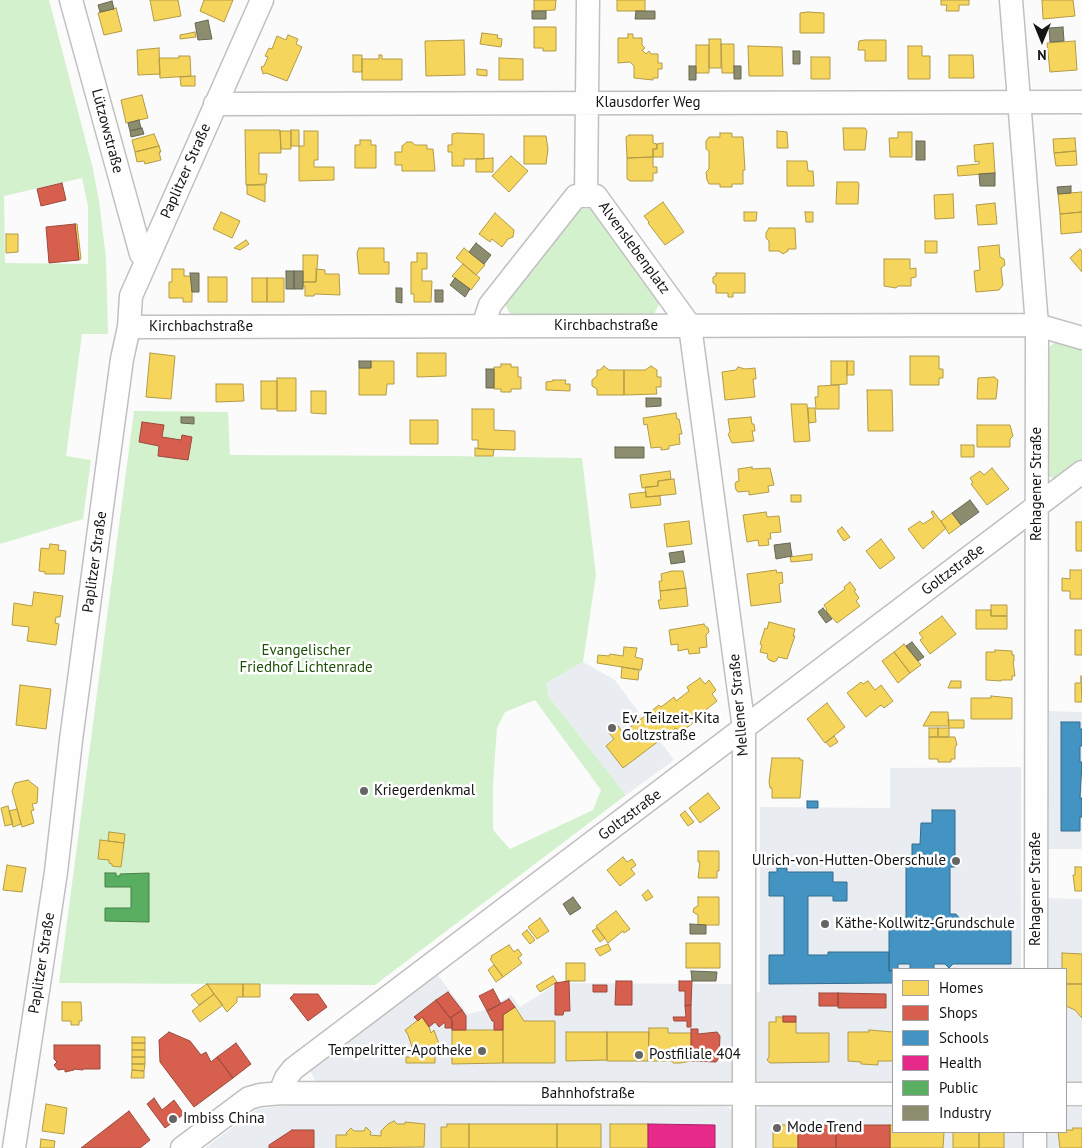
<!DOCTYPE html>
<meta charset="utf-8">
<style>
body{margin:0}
#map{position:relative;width:1082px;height:1148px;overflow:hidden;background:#fbfbfb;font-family:"PT Sans",sans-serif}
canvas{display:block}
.legend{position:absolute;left:892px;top:968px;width:175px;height:165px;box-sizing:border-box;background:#fff;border:1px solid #a1a1a1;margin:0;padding:6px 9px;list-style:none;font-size:15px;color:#141415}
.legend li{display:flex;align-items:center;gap:10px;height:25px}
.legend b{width:25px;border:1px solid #a1a1a1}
.north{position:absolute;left:1017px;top:15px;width:50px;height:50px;-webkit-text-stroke:4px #fff;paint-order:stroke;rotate:180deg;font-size:14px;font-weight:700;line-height:20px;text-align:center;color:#141415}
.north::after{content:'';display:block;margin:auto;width:18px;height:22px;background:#141415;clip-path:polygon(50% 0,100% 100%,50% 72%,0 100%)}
</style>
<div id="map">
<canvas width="1082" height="1148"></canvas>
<ul class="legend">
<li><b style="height:14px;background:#f6d55c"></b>Homes</li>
<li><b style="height:14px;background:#d6604d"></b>Shops</li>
<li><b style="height:14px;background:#4393c3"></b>Schools</li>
<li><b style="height:14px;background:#e7298a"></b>Health</li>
<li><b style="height:14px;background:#5aae61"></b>Public</li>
<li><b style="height:14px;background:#8c8c6e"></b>Industry</li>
</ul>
<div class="north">N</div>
</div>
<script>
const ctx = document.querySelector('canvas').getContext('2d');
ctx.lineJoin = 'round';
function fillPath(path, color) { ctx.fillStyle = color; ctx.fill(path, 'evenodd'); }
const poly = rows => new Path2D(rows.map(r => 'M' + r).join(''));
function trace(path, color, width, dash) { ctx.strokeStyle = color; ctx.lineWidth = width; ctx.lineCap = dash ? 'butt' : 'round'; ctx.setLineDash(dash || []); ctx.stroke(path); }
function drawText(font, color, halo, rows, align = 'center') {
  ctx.font = font + ' "PT Sans",sans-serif'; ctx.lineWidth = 5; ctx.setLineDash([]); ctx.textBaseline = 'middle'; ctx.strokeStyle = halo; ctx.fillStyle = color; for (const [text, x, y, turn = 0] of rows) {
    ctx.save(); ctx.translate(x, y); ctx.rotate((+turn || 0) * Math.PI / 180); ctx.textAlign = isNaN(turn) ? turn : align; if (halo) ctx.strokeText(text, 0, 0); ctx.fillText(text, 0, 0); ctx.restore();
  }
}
fillPath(poly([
 [583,662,615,680,674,760,626,795,549,697,546,683],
 [1048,711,1082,712,1082,849,1047,849],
 [1021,767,1021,969,893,969,893,1083,754,1082,754,993,760,992,760,807,890,808,890,768],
 [1046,898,1082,899,1082,1083,1066,1083,1066,969,1045,969],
 [435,972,468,1014,485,1010,511,995,520,1007,558,983,736,984,734,1082,315,1081,310,1070],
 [288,1105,725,1106,733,1110,736,1148,205,1148,257,1109],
 [763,1106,893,1106,893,1132,1028,1132,1028,1148,753,1148,754,1111],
 [1066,1107,1082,1107,1082,1148,1043,1148,1043,1132,1066,1132]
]), '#e9edf1');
fillPath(poly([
 [0,0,49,0,93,169,99,201,106,258,108,334,82,334,66,456,91,460,83,519,0,544],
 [82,178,88,206,88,264,5,263,4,196],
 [578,209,594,209,660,302,653,316,511,316,505,304],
 [1057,341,1082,347,1082,462,1056,479,1048,476,1048,348],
 [134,411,228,412,230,455,450,456,582,458,596,575,583,662,546,683,549,697,626,795,375,985,59,983],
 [535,700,601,790,593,810,510,849,493,830,493,784,497,728,505,712]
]), '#d4f1cd');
const homes = poly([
 [150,0,178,0,181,16,154,21,150,0],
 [204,0,233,0,224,22,200,11,204,0],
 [534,0,556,0,555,10,534,11,534,0],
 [617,0,645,0,645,11,617,11,617,0],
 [941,0,969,0,969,5,959,5,959,11,946,11,947,5,941,5,941,0],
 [1042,0,1073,0,1075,16,1043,19,1042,0],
 [116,8,122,31,104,35,98,13,116,8],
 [808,12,824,13,824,33,800,33,800,13,808,12],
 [534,27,556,27,556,51,543,51,543,48,534,48,534,27],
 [195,32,196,37,180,39,180,35,195,32],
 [482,33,498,35,497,38,502,39,501,47,480,44,482,33],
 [628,34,633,34,633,38,642,38,642,45,645,48,642,50,646,54,649,51,651,54,658,54,658,63,662,63,662,69,658,69,658,78,653,78,653,80,634,78,634,66,630,62,618,63,618,38,628,38,628,34],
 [288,35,298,39,296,44,302,47,287,81,266,73,263,74,261,67,264,66,268,57,265,56,269,48,272,49,277,36,286,40,288,35],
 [709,39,721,39,721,68,709,68,709,39],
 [464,40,465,75,426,76,425,41,464,40],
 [865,40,886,40,886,61,865,61,865,50,858,50,859,41,865,40],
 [1075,41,1077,70,1050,72,1047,43,1075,41],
 [721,44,734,44,734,73,722,73,721,44],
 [696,45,709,45,709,73,696,73,696,45],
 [748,46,782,47,783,76,749,76,748,46],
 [908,46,922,46,922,56,930,56,930,79,908,79,908,46],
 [159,48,160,74,138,75,137,50,159,48],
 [353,55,362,55,362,72,353,72,353,55],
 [379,55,382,55,382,59,402,59,402,80,362,80,362,59,379,59,379,55],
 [949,55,973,55,974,78,949,78,949,55],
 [179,56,190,56,191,76,160,78,159,58,179,58,179,56],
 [811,57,830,57,830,79,811,79,811,57],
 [499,58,523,59,523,80,499,80,499,58],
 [477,69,487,70,487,76,477,75,477,69],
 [195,76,195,86,181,86,180,77,195,76],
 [142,95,148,118,126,123,121,100,142,95],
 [843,128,865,128,867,131,865,150,844,150,843,128],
 [245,130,280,130,281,153,259,153,259,174,267,174,266,184,246,185,245,130],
 [291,130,299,130,299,146,291,146,291,130],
 [280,131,291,131,291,149,281,149,280,131],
 [304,131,318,131,318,160,314,160,314,167,334,167,334,180,299,181,299,146,304,146,304,131],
 [777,131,787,132,788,148,777,148,777,131],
 [898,132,912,132,912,157,890,157,889,138,898,138,898,132],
 [457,133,484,134,484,159,464,159,464,166,452,166,452,152,448,152,448,145,452,145,452,134,457,133],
 [720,133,732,133,732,137,743,137,745,170,743,170,743,184,732,184,732,187,720,187,720,184,709,184,707,180,706,172,709,169,709,151,706,149,706,141,709,137,720,137,720,133],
 [154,134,159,146,135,152,132,140,154,134],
 [629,135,653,135,653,143,657,144,657,149,653,149,653,157,627,158,626,137,629,135],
 [524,136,546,136,548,149,546,164,524,164,524,136],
 [1075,138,1076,151,1054,153,1053,139,1075,138],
 [360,140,371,140,371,145,376,145,376,168,355,168,355,145,360,145,360,140],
 [407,142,412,142,415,145,427,145,427,149,433,149,435,171,402,171,402,165,395,165,395,152,402,152,402,146,407,142],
 [663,143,663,157,653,157,653,149,657,149,657,144,663,143],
 [993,143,995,173,958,176,957,166,979,164,979,161,975,162,974,145,993,143],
 [159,146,161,152,159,152,161,160,145,164,144,161,137,162,135,152,159,146],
 [1076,151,1077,165,1056,166,1054,153,1076,151],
 [511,156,528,171,509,192,492,176,511,156],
 [653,157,653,167,657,167,657,173,653,173,653,181,630,181,627,179,627,158,653,157],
 [493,158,493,172,476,172,476,159,493,158],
 [787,161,807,161,808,171,813,171,814,186,787,186,787,161],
 [837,182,858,182,859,184,858,204,836,204,837,182],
 [247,185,265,185,265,202,247,194,247,185],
 [1082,192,1082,212,1060,214,1058,194,1082,192],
 [953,194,954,218,935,219,934,195,953,194],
 [663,202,684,232,665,245,648,223,649,222,644,216,663,202],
 [995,203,997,224,978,225,976,205,995,203],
 [221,212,240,221,232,238,213,229,221,212],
 [744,212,757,212,756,221,744,221,744,212],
 [805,212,813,212,813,222,806,222,805,212],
 [1082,212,1082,232,1061,234,1060,214,1082,212],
 [495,213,514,230,513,237,508,239,502,247,492,239,490,242,479,234,495,213],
 [75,224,77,224,81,259,79,260,75,224],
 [769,228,795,228,796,249,788,249,788,251,783,254,779,251,769,251,769,241,766,238,766,233,769,228],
 [6,234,18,234,18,252,6,253,6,234],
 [246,240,249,244,240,250,234,248,246,240],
 [925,241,937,241,937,253,925,253,925,241],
 [999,245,1000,257,1004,259,1005,265,1001,268,1003,285,999,290,976,292,974,271,980,270,978,247,999,245],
 [359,248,384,248,384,262,389,262,389,274,359,274,357,253,359,248],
 [464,248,485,265,476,275,456,258,464,248],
 [1080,249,1082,251,1082,272,1070,258,1080,249],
 [417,253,427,253,427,269,422,269,422,281,432,281,431,302,414,302,414,294,411,294,411,262,417,262,417,253],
 [303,255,318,255,316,282,303,282,303,255],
 [884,259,910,259,910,269,916,268,916,277,911,278,911,286,898,286,896,288,884,286,884,259],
 [463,264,480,278,471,290,452,276,463,264],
 [172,269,184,269,184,276,192,276,192,302,183,302,183,298,169,298,169,282,172,282,172,269],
 [316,269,325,270,325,274,339,274,340,295,315,294,314,296,305,296,305,286,303,286,303,282,316,282,316,269],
 [716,273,745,273,745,293,733,293,733,297,728,297,728,293,716,293,716,285,713,283,713,277,716,276,716,273],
 [208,277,227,277,227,302,208,302,208,277],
 [252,278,267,278,267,302,252,302,252,278],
 [267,278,284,278,284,302,267,302,267,278],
 [150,353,175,356,171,399,146,397,150,353],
 [417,353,446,353,446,376,417,377,417,353],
 [910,356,939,356,939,369,943,369,943,378,939,378,939,385,910,385,910,356],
 [371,361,394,361,394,384,387,384,386,395,359,395,359,368,371,368,371,361],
 [831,361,847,361,847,384,831,385,831,361],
 [847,361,854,361,854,375,847,375,847,361],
 [501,364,511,364,511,367,518,367,518,377,521,377,521,389,511,389,511,392,501,392,501,389,494,389,494,367,501,367,501,364],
 [604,366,609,370,624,370,624,395,597,395,597,389,592,386,592,380,597,376,597,370,600,370,604,366],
 [651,366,657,370,657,377,661,377,661,387,656,387,657,394,624,395,624,370,645,370,651,366],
 [738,367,745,369,755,368,756,379,753,379,755,397,725,400,722,372,736,370,738,367],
 [994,377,998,380,996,399,977,399,978,378,994,377],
 [277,378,296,378,296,411,277,411,277,378],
 [553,380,566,380,565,384,570,384,570,391,546,390,546,382,553,381,553,380],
 [261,381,277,381,277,409,261,409,261,381],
 [216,384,243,384,244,401,216,402,216,384],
 [839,385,839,409,816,409,815,397,818,397,818,386,839,385],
 [867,390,892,390,893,431,868,431,867,390],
 [311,391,326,391,326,414,311,413,311,391],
 [791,404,807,404,810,441,794,442,791,404],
 [808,408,815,408,816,422,809,423,808,408],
 [472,409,494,409,494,430,515,431,515,450,478,449,478,440,472,440,472,409],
 [676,413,677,419,679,419,682,434,679,434,680,444,669,446,669,449,661,450,661,447,651,448,647,424,644,425,643,418,676,413],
 [751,417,752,424,754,424,755,431,752,431,754,441,732,443,728,434,730,432,728,419,751,417],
 [410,420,438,420,438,444,410,444,410,420],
 [977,425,1010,425,1013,436,1010,439,1010,447,977,447,977,425],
 [961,445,974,445,974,457,961,457,961,445],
 [475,448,494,450,493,456,475,456,475,448],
 [752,467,752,469,770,468,774,485,768,486,769,492,749,495,749,491,738,492,736,490,735,484,736,482,739,481,738,469,752,467],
 [992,468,1009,489,987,505,971,484,973,483,970,478,980,471,984,475,992,468],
 [670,471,671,479,658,481,658,486,642,488,640,475,670,471],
 [674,479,676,494,646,497,645,487,658,486,658,481,674,479],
 [646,492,646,497,660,496,661,505,631,508,629,494,646,492],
 [791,495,801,495,801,502,791,502,791,495],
 [933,511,946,528,923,549,908,529,920,521,923,524,934,517,931,512,933,511],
 [766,512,767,517,779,516,781,532,770,533,771,539,768,539,769,545,759,546,758,540,747,542,743,515,766,512],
 [952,513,961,525,949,534,941,521,952,513],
 [689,521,692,544,667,547,664,524,689,521],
 [1076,522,1082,522,1082,551,1076,551,1076,522],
 [842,527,850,537,844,541,837,531,842,527],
 [881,539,895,558,880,569,866,551,881,539],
 [50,544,59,545,58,550,66,551,64,574,45,574,45,572,39,571,41,548,49,549,50,544],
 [812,554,812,560,791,562,790,557,812,554],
 [776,570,777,573,782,572,783,583,779,584,781,602,751,606,747,574,776,570],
 [1070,570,1082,570,1082,599,1070,599,1070,591,1062,591,1062,578,1070,579,1070,570],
 [672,571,683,571,686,588,660,591,659,581,662,581,661,574,672,571],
 [850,582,856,590,854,591,859,598,856,601,860,606,837,623,826,611,827,610,824,605,845,589,844,587,850,582],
 [686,588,688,606,660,609,658,600,661,600,660,591,686,588],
 [34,592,63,596,60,617,56,617,55,623,59,624,56,645,27,641,29,627,12,625,14,603,32,606,34,592],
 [991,605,1007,605,1007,616,991,616,991,605],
 [976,610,991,610,991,616,1007,616,1007,629,976,629,976,610],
 [942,616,956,634,930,654,920,640,923,638,919,633,942,616],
 [769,622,795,629,793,636,795,636,787,659,778,657,777,660,774,662,769,660,767,657,768,654,760,652,762,645,760,644,765,628,767,629,769,622],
 [704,624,705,626,708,628,709,632,706,635,707,647,699,648,700,653,689,654,688,649,678,651,678,644,671,645,669,630,704,624],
 [1075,630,1082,630,1082,655,1075,655,1075,630],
 [904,644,921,665,910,673,894,652,904,644],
 [624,647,637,648,635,657,643,659,641,670,597,663,598,655,609,656,610,654,623,656,624,647],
 [995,650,1012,651,1012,655,1014,655,1014,661,1013,661,1015,676,1012,676,1012,680,1001,680,1001,681,986,680,986,652,995,652,995,650],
 [894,652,910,673,898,683,882,661,894,652],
 [622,667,639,670,638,680,621,678,622,667],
 [1081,676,1082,702,1075,702,1075,683,1081,683,1081,676],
 [700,678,705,684,709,680,716,690,712,694,717,701,692,721,693,723,680,733,676,728,623,768,606,746,614,739,609,733,618,726,623,733,659,705,661,707,674,697,676,701,689,691,687,687,700,678],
 [868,681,875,690,881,685,893,701,884,708,881,705,866,717,847,693,861,682,863,684,868,681],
 [951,681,961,681,961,688,948,688,951,681],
 [20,685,51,689,46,729,16,725,20,685],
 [991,696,1012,698,1012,719,971,719,971,698,991,698,991,696],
 [827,703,845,727,825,743,807,719,827,703],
 [931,712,948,712,949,726,923,726,931,712],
 [948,720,964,720,964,728,949,728,948,720],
 [929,728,938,728,938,737,929,737,929,728],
 [938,728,949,728,949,737,938,737,938,728],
 [834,736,838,742,830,747,826,742,834,736],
 [929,737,955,737,957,745,955,747,955,759,951,759,951,762,938,762,938,759,929,759,929,737],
 [772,758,800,758,800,760,803,760,800,798,772,798,772,788,770,788,769,782,772,758],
 [28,780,38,788,37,803,32,804,34,810,31,811,34,823,22,827,12,791,15,783,28,780],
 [708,793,720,808,700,823,689,808,708,793],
 [8,806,13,824,5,826,1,808,8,806],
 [17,809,21,824,13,827,9,811,17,809],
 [685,811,694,822,688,826,680,815,685,811],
 [109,832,125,834,124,843,108,841,109,832],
 [100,840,124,843,121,867,112,866,112,864,109,863,109,860,98,859,100,840],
 [698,851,719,851,719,871,717,871,717,878,698,878,700,862,698,862,698,851],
 [623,857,627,862,632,859,636,865,631,869,635,874,620,886,607,870,623,857],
 [7,865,26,868,22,892,3,890,7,865],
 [1075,867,1082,867,1082,891,1075,891,1073,875,1075,875,1075,867],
 [648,890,653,897,646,901,642,895,648,890],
 [698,897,719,897,719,925,698,925,698,915,693,912,694,908,698,906,698,897],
 [616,911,630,929,624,933,623,931,608,943,596,926,616,911],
 [540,918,549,931,537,939,528,927,540,918],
 [597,928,605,938,600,942,592,931,597,928],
 [527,930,535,940,530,944,522,934,527,930],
 [686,943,720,943,720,968,686,968,686,943],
 [608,944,611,950,600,956,595,949,608,944],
 [509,945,514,952,518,949,522,955,518,958,522,963,503,977,490,959,492,958,491,956,509,945],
 [1062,953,1082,954,1082,984,1066,984,1066,969,1062,969,1062,953],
 [566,963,585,963,585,981,566,981,566,963],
 [494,965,503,977,496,982,488,970,494,965],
 [553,976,557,982,540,992,536,986,553,976],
 [207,984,214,994,199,1005,191,995,207,984],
 [207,984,243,984,243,997,237,997,237,1002,227,1012,207,984],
 [243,984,260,984,260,997,243,997,243,984],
 [1066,984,1082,984,1082,1018,1075,1010,1066,1006,1066,984],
 [214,994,223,1005,200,1022,192,1011,214,994],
 [62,1002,81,1002,82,1021,79,1021,79,1025,71,1025,71,1021,62,1021,62,1002],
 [515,1007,524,1021,555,1021,555,1063,503,1063,503,1015,515,1007],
 [422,1017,429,1027,431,1033,434,1030,440,1047,435,1049,435,1063,406,1063,406,1057,413,1057,413,1050,408,1035,405,1030,422,1017],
 [776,1017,783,1017,783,1022,796,1022,796,1033,829,1033,829,1062,770,1063,767,1060,769,1057,769,1022,776,1022,776,1017],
 [649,1028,668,1028,668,1033,691,1033,691,1061,680,1063,673,1063,673,1061,648,1061,649,1028],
 [452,1030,503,1030,503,1063,452,1064,452,1030],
 [869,1030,893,1032,893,1061,878,1061,878,1065,861,1064,861,1062,848,1061,848,1032,869,1032,869,1030],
 [566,1032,607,1032,607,1060,566,1061,566,1032],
 [607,1032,649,1032,648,1061,607,1061,607,1032],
 [132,1037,145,1037,145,1043,132,1043,132,1037],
 [132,1043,145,1043,145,1050,132,1050,132,1043],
 [132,1050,145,1050,145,1057,132,1057,132,1050],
 [132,1057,145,1057,145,1064,132,1064,132,1057],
 [132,1064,145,1064,144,1071,132,1070,132,1064],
 [132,1070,144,1071,144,1078,131,1078,132,1070],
 [46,1104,67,1108,64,1134,42,1131,46,1104],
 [394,1121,397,1124,405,1124,405,1122,425,1124,424,1147,336,1148,336,1135,347,1135,346,1133,351,1128,354,1131,364,1131,366,1127,371,1132,370,1135,381,1136,381,1131,388,1124,394,1121],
 [447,1124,469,1124,469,1148,441,1148,441,1127,447,1127,447,1124],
 [469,1124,557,1124,557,1148,469,1148,469,1124],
 [557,1124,601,1124,601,1148,557,1148,557,1124],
 [610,1124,648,1124,648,1148,610,1148,610,1124],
 [773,1125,798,1125,798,1148,773,1148,773,1125],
 [890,1125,893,1125,893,1132,944,1132,943,1148,890,1148,890,1125],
 [1073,1128,1082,1128,1082,1148,1060,1148,1058,1132,1066,1132,1066,1130,1073,1130,1073,1128],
 [953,1132,979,1132,979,1148,953,1148,953,1132],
 [979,1132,1004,1132,1004,1148,979,1148,979,1132],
 [41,1139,55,1141,54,1148,40,1148,41,1139]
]);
fillPath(homes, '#f6d55c');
trace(homes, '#b29b47', 1);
const shops = poly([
 [62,183,66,200,41,206,37,189,62,183],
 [75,224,79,260,49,263,46,227,75,224],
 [142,422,164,425,162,437,181,440,182,435,192,437,188,460,158,456,159,446,139,442,142,422],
 [569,981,570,1011,564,1011,563,1015,555,1015,555,983,569,981],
 [616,981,632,981,632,1005,615,1005,616,981],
 [679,981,692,981,691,1005,685,1006,685,991,679,991,679,981],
 [593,985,607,985,607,992,593,992,593,985],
 [493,989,501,1004,487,1011,479,996,493,989],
 [448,992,462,1010,450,1018,436,1000,448,992],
 [819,993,838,993,838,1006,819,1006,819,993],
 [838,993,886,994,886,1008,838,1008,838,993],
 [294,994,318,994,327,1007,308,1021,290,998,294,994],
 [509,999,515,1007,503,1015,503,1030,494,1030,494,1021,492,1021,487,1011,509,999],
 [436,1000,452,1020,452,1028,445,1028,445,1022,439,1027,435,1022,429,1027,422,1017,418,1021,414,1017,436,1000],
 [691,1005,691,1027,687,1027,687,1021,674,1021,673,1017,686,1017,685,1006,691,1005],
 [462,1010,466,1016,466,1030,452,1030,452,1020,450,1018,462,1010],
 [783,1016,796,1016,796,1022,783,1022,783,1016],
 [691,1029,698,1029,698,1034,717,1032,720,1036,719,1058,716,1062,691,1061,691,1029],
 [169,1032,190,1041,201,1055,206,1052,211,1062,217,1057,233,1078,194,1107,160,1062,159,1040,169,1032],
 [236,1043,251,1064,233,1078,217,1057,236,1043],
 [54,1045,100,1045,100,1069,83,1069,83,1070,74,1069,74,1070,65,1072,65,1069,58,1070,54,1065,57,1062,54,1059,54,1045],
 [154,1098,162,1110,174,1100,184,1114,165,1128,147,1104,154,1098],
 [129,1111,150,1140,140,1148,81,1148,129,1111],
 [798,1125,836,1125,836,1148,798,1148,798,1125],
 [836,1125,890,1125,890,1148,836,1148,836,1125],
 [292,1130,314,1130,314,1148,269,1148,269,1145,292,1130]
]);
fillPath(shops, '#d6604d');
trace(shops, '#9c493c', 1);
const schools = poly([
 [1061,722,1080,722,1080,729,1082,729,1082,746,1080,746,1080,762,1082,762,1080,798,1082,798,1082,817,1080,817,1080,831,1061,831,1061,722],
 [807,801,818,801,818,808,807,808,807,801],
 [932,810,955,810,955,867,950,867,950,914,956,914,961,920,961,926,1011,926,1011,964,953,964,949,968,945,964,934,964,934,969,910,969,910,964,898,964,898,969,889,971,889,926,906,926,906,866,912,866,912,844,920,844,921,823,932,823,932,810],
 [777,868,787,868,787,872,833,872,833,882,847,882,847,901,833,901,833,896,808,896,808,955,828,955,828,952,889,952,889,971,893,971,893,983,769,984,769,955,784,955,784,896,769,896,769,872,777,872,777,868]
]);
fillPath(schools, '#4393c3');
trace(schools, '#356d8f', 1);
const health = poly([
 [648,1124,715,1125,715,1148,648,1148,648,1124]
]);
fillPath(health, '#e7298a');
trace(health, '#a82367', 1);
const public = poly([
 [105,873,116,873,116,876,120,876,120,874,149,873,149,922,105,921,105,908,131,908,131,887,105,887,105,873]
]);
fillPath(public, '#5aae61');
trace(public, '#45804a', 1);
const industry = poly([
 [112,1,114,9,100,12,98,5,112,1],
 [532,11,546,11,546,19,532,19,532,11],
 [636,11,655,11,655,19,635,19,636,11],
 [208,20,212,39,198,40,195,23,208,20],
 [1063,27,1064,41,1050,42,1049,28,1063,27],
 [793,51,800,51,800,64,793,64,793,51],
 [689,66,696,66,696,80,689,80,689,66],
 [734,66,741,66,741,79,734,79,734,66],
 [139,120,141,128,130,131,128,123,139,120],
 [142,128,144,134,131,137,130,131,142,128],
 [916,141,925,141,925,160,916,160,916,141],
 [995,173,995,186,980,186,979,174,995,173],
 [1071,186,1071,193,1058,194,1057,187,1071,186],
 [476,243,491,255,484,264,469,252,476,243],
 [286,271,294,271,294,289,286,289,286,271],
 [294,271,303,271,303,289,294,289,294,271],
 [190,273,199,273,199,292,192,292,190,273],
 [455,278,470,289,465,297,450,285,455,278],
 [396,288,402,288,402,303,396,302,396,288],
 [435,290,443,290,443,302,435,302,435,290],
 [359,361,371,361,371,368,359,368,359,361],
 [486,369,494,369,494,388,486,388,486,369],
 [646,398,661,398,661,406,646,407,646,398],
 [181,417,194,417,194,424,181,423,181,417],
 [615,447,644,447,644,458,615,458,615,447],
 [970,500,979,512,961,525,952,513,970,500],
 [790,543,792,556,776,559,774,545,790,543],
 [683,551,685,562,671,564,669,553,683,551],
 [823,608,832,619,826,623,818,612,823,608],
 [912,642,924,657,918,661,906,646,912,642],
 [573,897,581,908,570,915,563,904,573,897],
 [690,924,706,925,706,934,690,934,690,924],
 [691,971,717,972,716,981,692,981,691,971]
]);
fillPath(industry, '#8c8c6e');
trace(industry, '#686853', 1);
const minor = poly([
 [71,0,141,254,148,257],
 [1011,0,1037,325,1036,969],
 [215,104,1082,102],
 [586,196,588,0],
 [483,326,490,305,576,196,596,196,690,326,744,729,744,1148],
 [129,327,1037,325,1082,338],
 [282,1093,283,1085,286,1078,293,1069,1082,472],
 [1066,1094,1082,1094],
 [14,1148,56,872,71,740,108,462,122,359,129,327,131,296,262,0],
 [182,1148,249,1098,260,1095,282,1093,893,1094],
 [1035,1148,1035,1132]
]);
trace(minor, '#c0c0c0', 25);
trace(minor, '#fefefe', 22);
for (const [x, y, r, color] of [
 [612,728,5,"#656566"],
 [364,791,5,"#656566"],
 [956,861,5,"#656566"],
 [825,924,5,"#656566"],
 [482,1051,5,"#656566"],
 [639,1055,5,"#656566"],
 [173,1119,5,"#656566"],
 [777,1128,5,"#656566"]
]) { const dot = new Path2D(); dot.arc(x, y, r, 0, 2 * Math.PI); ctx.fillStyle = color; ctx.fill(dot); trace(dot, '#fff', 2); }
drawText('15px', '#141415', '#fff', [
 ["Klausdorfer Weg",648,103],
 ["Lützowstraße",107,131,75],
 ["Paplitzer Straße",186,171,-66],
 ["Alvenslebenplatz",634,248,54],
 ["Kirchbachstraße",606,326],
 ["Kirchbachstraße",201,327],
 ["Rehagener Straße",1037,484,-90],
 ["Paplitzer Straße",95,562,-82],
 ["Goltzstraße",953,570,-37],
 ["Mellener Straße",739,705,-95],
 ["Goltzstraße",630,815,-37],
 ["Rehagener Straße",1036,889,-90],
 ["Paplitzer Straße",42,963,-81],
 ["Bahnhofstraße",588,1094]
]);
drawText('15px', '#1d5007', '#fff', [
 ["Evangelischer",306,651],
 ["Friedhof Lichtenrade",306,668]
]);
drawText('15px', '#141415', '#fff', [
 ["Ev. Teilzeit-Kita",622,719],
 ["Goltzstraße",622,736],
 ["Kriegerdenkmal",374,791],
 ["Ulrich-von-Hutten-Oberschule",946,861,"right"],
 ["Käthe-Kollwitz-Grundschule",835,924],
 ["Tempelritter-Apotheke",472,1051,"right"],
 ["Postfiliale 404",649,1055],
 ["Imbiss China",183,1119],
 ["Mode Trend",787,1128]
], 'left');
</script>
